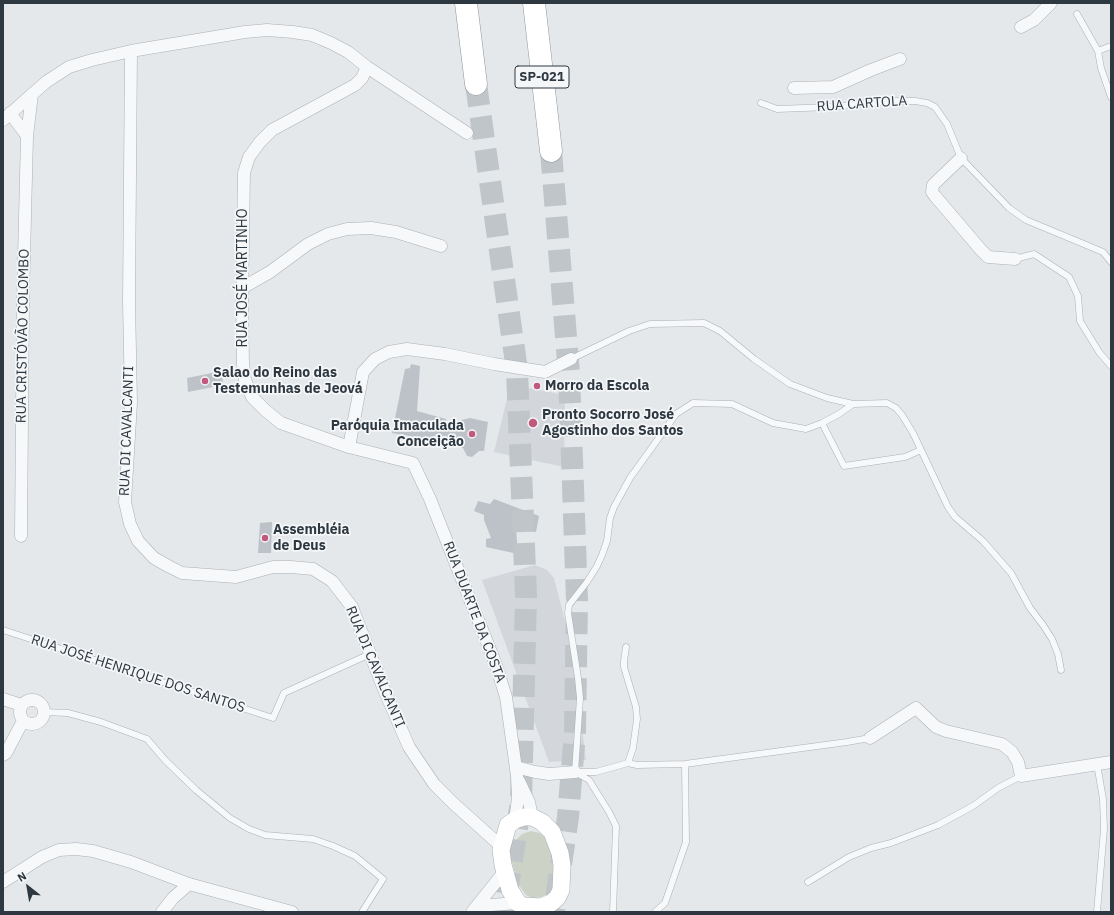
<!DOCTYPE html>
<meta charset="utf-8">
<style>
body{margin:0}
#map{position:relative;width:1114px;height:915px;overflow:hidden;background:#e4e8eb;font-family:"IBM Plex Sans",sans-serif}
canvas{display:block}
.frame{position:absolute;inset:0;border:4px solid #2e3841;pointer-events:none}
.north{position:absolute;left:8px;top:867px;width:40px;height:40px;-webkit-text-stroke:3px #f4f6f8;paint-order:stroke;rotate:329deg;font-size:11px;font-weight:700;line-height:16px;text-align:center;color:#2e3841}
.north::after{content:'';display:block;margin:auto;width:14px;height:18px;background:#2e3841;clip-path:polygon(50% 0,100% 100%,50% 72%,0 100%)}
</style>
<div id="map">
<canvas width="1114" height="915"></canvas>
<div class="frame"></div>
<div class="north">N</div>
</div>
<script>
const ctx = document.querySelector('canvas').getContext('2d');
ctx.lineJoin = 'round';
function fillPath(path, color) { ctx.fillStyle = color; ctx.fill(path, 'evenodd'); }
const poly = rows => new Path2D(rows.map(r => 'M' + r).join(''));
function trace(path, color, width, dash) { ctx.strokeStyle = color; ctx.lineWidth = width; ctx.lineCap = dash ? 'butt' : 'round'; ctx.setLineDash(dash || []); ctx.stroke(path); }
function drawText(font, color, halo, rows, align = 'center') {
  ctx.font = font + ' "IBM Plex Sans",sans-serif'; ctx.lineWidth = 3.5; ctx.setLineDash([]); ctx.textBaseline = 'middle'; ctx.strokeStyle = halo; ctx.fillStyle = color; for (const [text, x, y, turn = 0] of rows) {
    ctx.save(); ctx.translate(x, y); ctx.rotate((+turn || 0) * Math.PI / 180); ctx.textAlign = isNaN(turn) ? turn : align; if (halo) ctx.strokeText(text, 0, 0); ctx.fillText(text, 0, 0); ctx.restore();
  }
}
fillPath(poly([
 [523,387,565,395,564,467,494,452,509,391],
 [535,565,547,570,554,578,571,644,586,760,549,762,482,580]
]), '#d3d7dc');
fillPath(poly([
 [531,831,540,833,545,837,552,856,554,875,552,886,548,893,542,897,532,898,526,895,518,884,512,862,513,847,517,839,522,834]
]), '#ccd3c6');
fillPath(poly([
 [411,364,420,366,417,411,446,419,445,424,470,418,488,422,484,451,479,451,472,457,467,456,463,448,456,446,457,440,436,434,432,440,392,433,405,369,410,368],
 [222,371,223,385,188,392,187,378],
 [494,499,539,516,536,532,516,530,518,554,486,547,486,539,491,538,484,520,484,515,474,511,478,501,490,504],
 [272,522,271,553,258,553,260,523]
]), '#bcc2c7');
trace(poly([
 [476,84,517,370,526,596,521,802,504,912],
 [551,151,569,374,577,600,575,732,568,817,554,912]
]), '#c0c5c9', 22, [22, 11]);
const lane = poly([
 [1077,14,1098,51,1101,68,1111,97],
 [1098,51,1111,46],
 [761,103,777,109,830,107,898,101,915,101,927,103,935,107,947,124,961,158,1009,208,1026,220,1103,252,1111,262],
 [1015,259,1034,254,1069,277,1078,296,1080,321,1099,352,1111,366],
 [571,359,629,331,650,324,704,323,720,331,754,359,790,384,827,398,853,404,887,403,896,408,902,415,913,433,948,507,955,517,983,541,1011,573,1030,608,1043,625,1052,639,1058,654,1061,670],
 [822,423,844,466,905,457,921,450],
 [3,630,273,718,284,693,370,654],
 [626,647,624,661,624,667,636,707,637,719,633,748,628,763],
 [44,712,68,713,101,722,147,739,165,760,196,790,230,818,249,829,265,835,313,839,333,846,355,856,383,879,362,912],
 [1097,764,1103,799,1104,829,1097,912],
 [575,772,580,698,578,678,568,613,569,605,587,582,597,566,602,555,607,541,610,518,614,507,630,478,676,414,693,403,732,404,773,423,806,429,822,423,839,414,853,404],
 [575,772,596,772,628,763,637,765,685,764,847,742,870,738],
 [575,772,589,780,609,812,616,826,613,912],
 [808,882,849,857,871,848,891,843,938,825,973,806,998,788,1021,776],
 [655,912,665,903,686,842,685,764]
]);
const street = poly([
 [1021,27,1034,20,1051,3],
 [131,51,129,301,131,403,125,502,130,524,138,541,154,558,168,566,182,573,236,577,273,567,291,567,313,569,332,581,352,607,383,687,409,747,434,784,453,803,502,847],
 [367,67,362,78,355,85,272,130,260,142,249,157,244,173,242,303,243,364,245,380,252,397,265,410,281,423,349,447,413,463,430,499,471,602,495,662,506,697,517,776,518,798,515,820],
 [794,88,833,87,871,70,900,59],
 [10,113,27,136],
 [3,120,46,82,69,67,92,60,131,51,245,32,267,30,293,32,312,35,331,43,348,52,367,67,467,133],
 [961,158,933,185,932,192,935,196,981,250,988,257,1015,259],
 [242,288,270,272,308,244,328,234,347,229,371,228,396,232,441,246],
 [349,447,363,372,375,359,389,352,407,349,445,354,494,364,545,372,571,359],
 [21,536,23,299,27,136,32,94],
 [3,699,21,705],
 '20 712a12 12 0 1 1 24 0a12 12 0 1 1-24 0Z',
 [870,738,916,708,936,727,946,731,1002,744,1012,752,1018,762,1021,776,1111,762],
 [3,755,6,753,23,721],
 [516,767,535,772,549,774,575,772],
 [519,781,529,802,532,817],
 [3,882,42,857,59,850,76,849,93,851,131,862,189,884,292,912],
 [162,912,173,898,189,884],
 [472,912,504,872],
 [476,912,490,905,518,903]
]);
const secondary = poly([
 [524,817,532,817,542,822,552,832,560,853,562,865,561,890,557,898,551,903,541,907,524,906,518,903,510,890,503,865,501,850,508,825,515,820,524,817]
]);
const highway = poly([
 [466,3,476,84],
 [534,3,551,151]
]);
trace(lane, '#aab0b5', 7);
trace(street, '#aab0b5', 13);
trace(secondary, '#aab0b5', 18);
trace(highway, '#8d98a0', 23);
trace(lane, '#f7f8f9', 6);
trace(street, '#f7f8f9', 12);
trace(secondary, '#fff', 17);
trace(highway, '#fff', 22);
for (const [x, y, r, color] of [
 [205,381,4,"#c0597b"],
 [537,386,4,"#c0597b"],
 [533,423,5,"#c0597b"],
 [472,434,4,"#c0597b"],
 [265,538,4,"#c0597b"]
]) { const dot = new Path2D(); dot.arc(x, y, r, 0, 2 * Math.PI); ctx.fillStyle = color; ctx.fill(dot); trace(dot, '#f4f6f8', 1.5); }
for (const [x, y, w] of [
 [542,77,54]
]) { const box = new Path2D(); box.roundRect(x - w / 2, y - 11, w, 22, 3); ctx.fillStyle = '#f4f6f8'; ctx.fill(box); trace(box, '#2e3841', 1); }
drawText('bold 13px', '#2e3841', null, [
 ["SP-021",542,77]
]);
drawText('14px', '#2e3841', '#f4f6f8', [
 ["RUA CARTOLA",862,104,-4],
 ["RUA JOSÉ MARTINHO",243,278,-90],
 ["RUA CRISTÓVÃO COLOMBO",23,336,-89],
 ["RUA DI CAVALCANTI",127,431,-88],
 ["RUA DUARTE DA COSTA",474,612,69],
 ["RUA DI CAVALCANTI",375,667,67],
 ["RUA JOSÉ HENRIQUE DOS SANTOS",138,674,18]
]);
drawText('bold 14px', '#2e3841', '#f4f6f8', [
 ["Salao do Reino das",213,373],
 ["Testemunhas de Jeová",213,389],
 ["Morro da Escola",545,386],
 ["Pronto Socorro José",542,415],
 ["Agostinho dos Santos",542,431],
 ["Paróquia Imaculada",464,426,"right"],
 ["Conceição",464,442,"right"],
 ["Assembléia",273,530],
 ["de Deus",273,546]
], 'left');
</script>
